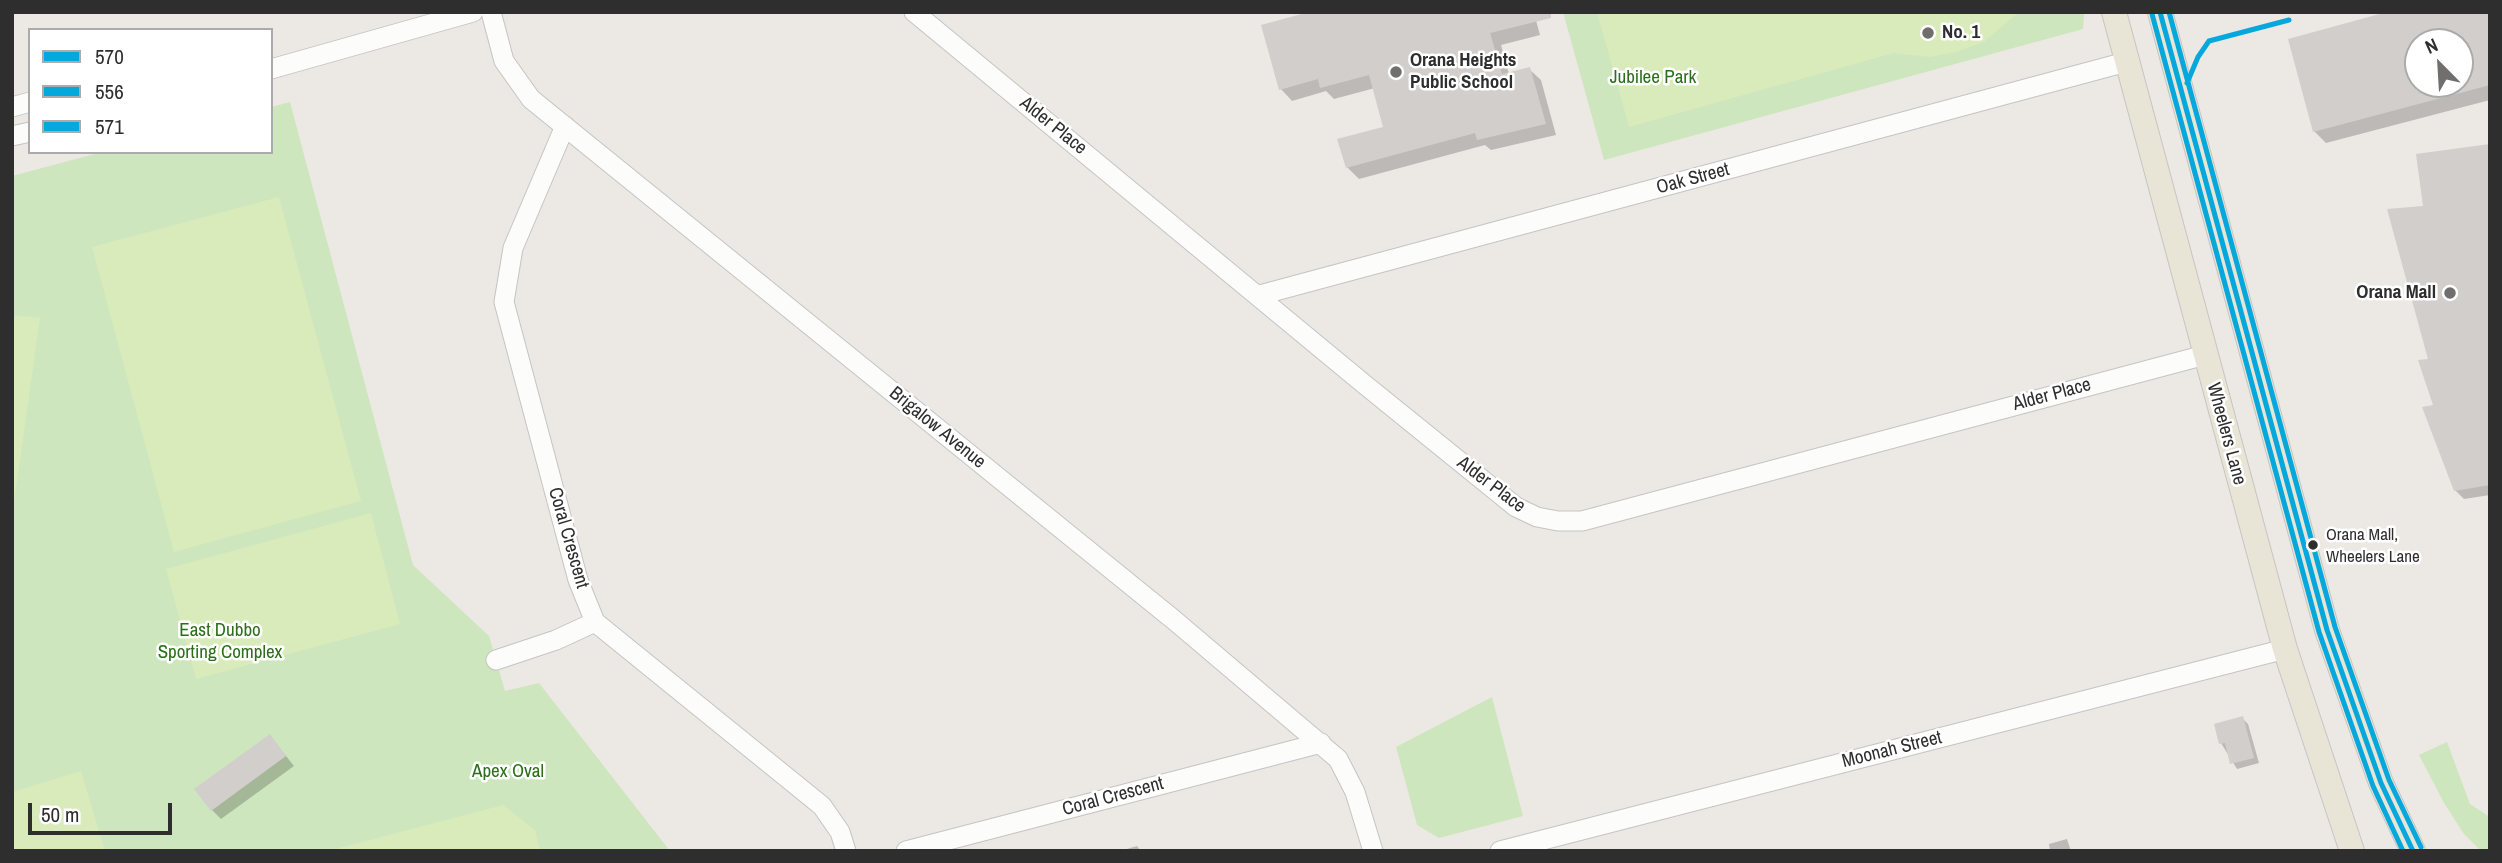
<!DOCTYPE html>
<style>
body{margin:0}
#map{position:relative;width:2502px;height:863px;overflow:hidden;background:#ece8e4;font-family:"Archivo Narrow",sans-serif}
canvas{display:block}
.frame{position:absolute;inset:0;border:14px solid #2e2e2e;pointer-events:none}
.legend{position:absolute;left:28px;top:28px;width:245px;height:126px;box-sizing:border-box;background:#fff;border:2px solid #ababab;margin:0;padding:9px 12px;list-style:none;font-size:21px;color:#2e2e2e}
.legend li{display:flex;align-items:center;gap:14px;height:35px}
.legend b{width:35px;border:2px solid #ababab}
.north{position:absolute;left:2404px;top:28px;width:70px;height:70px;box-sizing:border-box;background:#fff;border:2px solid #ababab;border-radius:50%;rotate:336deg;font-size:19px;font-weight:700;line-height:28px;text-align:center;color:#2e2e2e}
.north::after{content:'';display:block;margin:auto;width:24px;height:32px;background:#706f6e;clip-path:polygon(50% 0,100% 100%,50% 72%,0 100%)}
.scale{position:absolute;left:28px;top:803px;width:144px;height:32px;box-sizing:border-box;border:4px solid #2e2e2e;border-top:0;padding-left:9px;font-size:21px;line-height:24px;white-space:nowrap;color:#2e2e2e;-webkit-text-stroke:5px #fff;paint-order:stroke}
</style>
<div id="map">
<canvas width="2502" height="863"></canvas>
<div class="frame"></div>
<ul class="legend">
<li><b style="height:9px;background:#05a8dc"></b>570</li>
<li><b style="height:9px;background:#05a8dc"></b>556</li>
<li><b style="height:9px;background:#05a8dc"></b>571</li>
</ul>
<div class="north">N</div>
<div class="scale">50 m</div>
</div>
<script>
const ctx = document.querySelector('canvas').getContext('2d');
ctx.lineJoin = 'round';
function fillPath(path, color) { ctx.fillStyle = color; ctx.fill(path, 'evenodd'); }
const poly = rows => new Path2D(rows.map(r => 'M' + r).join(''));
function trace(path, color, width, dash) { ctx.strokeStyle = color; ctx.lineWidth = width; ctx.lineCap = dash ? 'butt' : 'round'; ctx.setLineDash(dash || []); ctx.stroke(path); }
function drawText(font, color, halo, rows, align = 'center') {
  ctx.font = font + ' "Archivo Narrow",sans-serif'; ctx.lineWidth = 5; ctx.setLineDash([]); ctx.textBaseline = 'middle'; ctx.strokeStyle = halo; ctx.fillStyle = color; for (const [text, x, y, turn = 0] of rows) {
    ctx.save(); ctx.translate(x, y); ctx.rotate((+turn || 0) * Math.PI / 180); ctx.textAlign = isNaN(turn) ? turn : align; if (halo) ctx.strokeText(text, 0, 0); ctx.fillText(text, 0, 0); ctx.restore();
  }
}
fillPath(poly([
 [1563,12,2083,12,2084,15,2083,29,1604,160],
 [290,102,413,565,489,636,505,691,539,683,670,851,12,851,12,176,102,152,271,152,271,107],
 [1492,697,1523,816,1439,838,1417,825,1396,747],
 [2447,742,2470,804,2490,817,2490,851,2481,851,2464,834,2444,803,2419,755]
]), '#cee6be');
fillPath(poly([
 [1597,12,2019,12,1984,42,1956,52,1930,57,1894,53,1629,127],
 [279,197,361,501,174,552,92,247],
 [12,315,40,318,12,517],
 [371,513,400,624,196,679,166,569],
 [81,771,105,851,12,851,12,792],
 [503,805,535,830,540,851,328,851]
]), '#d9eabb');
fillPath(poly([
 [2490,12,2490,100,2326,143,2314,131,2290,40],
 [2418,42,2460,42,2460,84,2418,84],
 [1534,13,1540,35,1501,45,1509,74,1529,69,1541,80,1556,135,1491,150,1485,145,1359,179,1347,167,1385,128,1375,88,1334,99,1326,91,1292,101,1281,89],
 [2490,146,2490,495,2464,499,2455,490,2436,407,2430,360,2425,207],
 [2242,718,2248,724,2259,763,2237,769,2221,743],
 [270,736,294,766,221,819,212,810],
 [2067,839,2071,851,2050,851,2049,844],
 [1137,846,1141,851,1120,851]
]), '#0003');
fillPath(poly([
 [1309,12,1551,12,1551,18,1490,33,1502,74,1530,67,1546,124,1477,140,1475,133,1346,168,1337,139,1383,127,1369,75,1320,88,1318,79,1279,90,1261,25],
 [2387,12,2490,12,2490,85,2313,132,2288,39],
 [2418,42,2460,42,2460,84,2418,84],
 [2490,144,2490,485,2454,491,2422,407,2433,405,2418,360,2428,359,2387,209,2423,206,2416,154],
 [2243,716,2254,758,2230,764,2225,743,2219,744,2214,724],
 [270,734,286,756,211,811,194,789]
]), '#d1cecb');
const minor = poly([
 [491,12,504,61,531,99,1174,620,1338,759,1355,792,1373,851],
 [914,12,1364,384,1516,507,1537,517,1558,521,1582,521,2205,355],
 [271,69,473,12],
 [12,107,30,102],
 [565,126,513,248,504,302,578,580,595,622,822,806,840,832,846,851],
 [12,136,30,132],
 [1260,295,2126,62],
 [496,660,556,640,595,622],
 [906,851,1321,743],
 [1500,851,2285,649]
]);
const major = poly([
 [2114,12,2285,649,2352,851],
 [2160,12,2327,630,2381,783,2413,851]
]);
trace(minor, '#c5c4c5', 21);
trace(major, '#c6c5c4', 26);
trace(minor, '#fcfcfb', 19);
trace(major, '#e8e4d6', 24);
trace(poly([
 [2160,12,2327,630,2381,783,2413,851]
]), '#05a8dc', 5);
trace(poly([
 [2152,14,2319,632,2373,786,2403,851],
 [2187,83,2198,57,2209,41,2289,20]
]), '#05a8dc', 5);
trace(poly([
 [2169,12,2335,627,2389,780,2421,847]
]), '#05a8dc', 5);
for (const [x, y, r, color] of [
 [1928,33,7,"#706f6e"],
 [1396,72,7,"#706f6e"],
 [2450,293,7,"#706f6e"],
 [2313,545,6,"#2e2e2e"]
]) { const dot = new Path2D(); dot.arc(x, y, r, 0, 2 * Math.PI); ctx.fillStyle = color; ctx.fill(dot); trace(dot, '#fff', 2.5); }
drawText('17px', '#2e2e2e', '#fff', [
 ["Orana Mall,",2326,535],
 ["Wheelers Lane",2326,557]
], 'left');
drawText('bold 19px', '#2e2e2e', '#fff', [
 ["No. 1",1942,33],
 ["Orana Heights",1410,61],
 ["Public School",1410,83],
 ["Orana Mall",2436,293,"right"]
], 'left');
drawText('19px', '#2c6e1b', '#fff', [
 ["Jubilee Park",1653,78],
 ["East Dubbo",220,631],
 ["Sporting Complex",220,653],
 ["Apex Oval",508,772]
]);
drawText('19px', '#2e2e2e', '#fff', [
 ["Alder Place",1053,126,39],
 ["Oak Street",1693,179,-15],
 ["Alder Place",2052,395,-15],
 ["Brigalow Avenue",937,428,39],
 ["Wheelers Lane",2226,434,75],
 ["Alder Place",1491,485,37],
 ["Coral Crescent",568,538,74],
 ["Moonah Street",1892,750,-14],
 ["Coral Crescent",1113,797,-15]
]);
</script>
